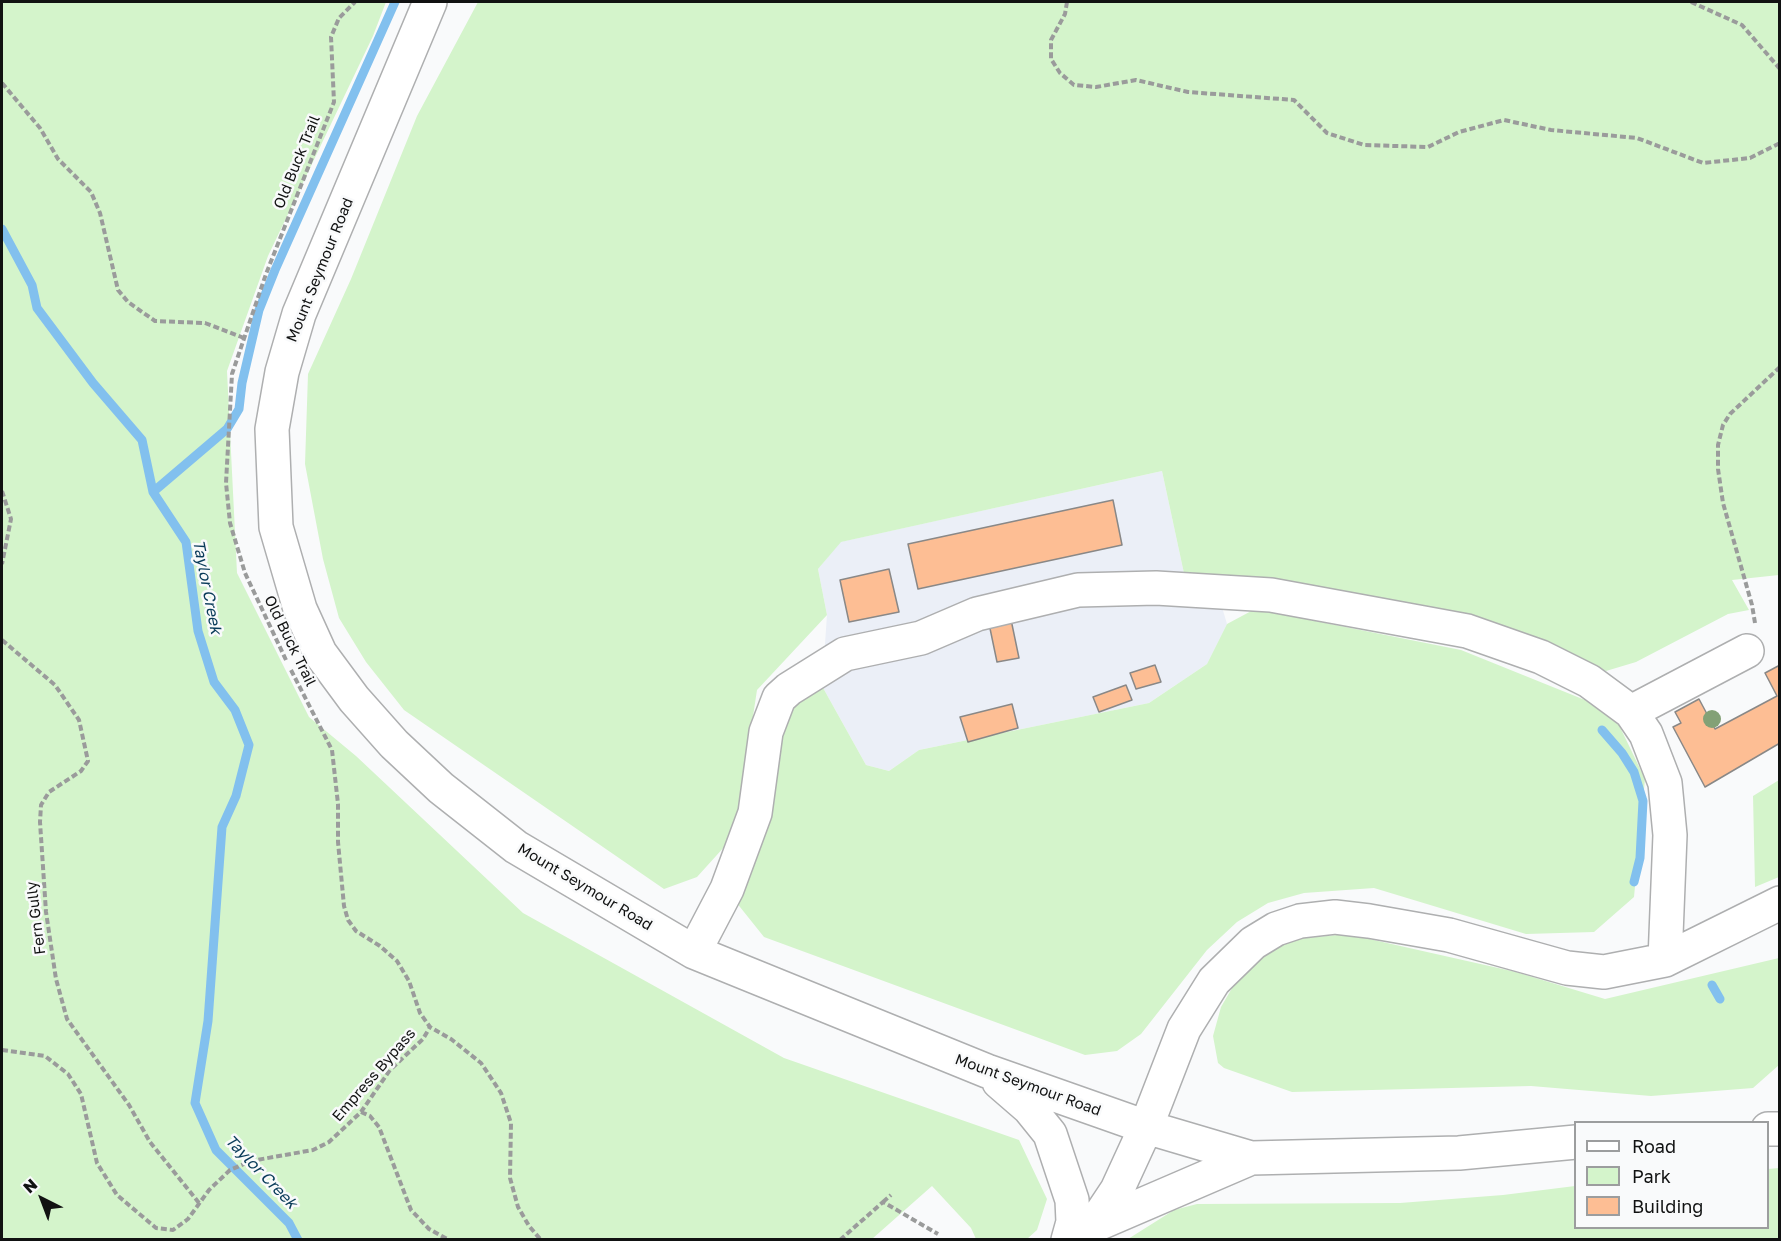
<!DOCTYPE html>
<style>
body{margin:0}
#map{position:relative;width:1781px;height:1241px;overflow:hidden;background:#f9fafb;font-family:"Golos Text",sans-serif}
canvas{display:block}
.frame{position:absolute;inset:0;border:3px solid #111212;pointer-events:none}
.legend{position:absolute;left:1574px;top:1121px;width:195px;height:108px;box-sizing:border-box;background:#f9fafb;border:2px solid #9c9d9e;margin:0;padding:8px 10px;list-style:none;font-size:18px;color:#111212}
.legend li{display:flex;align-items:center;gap:12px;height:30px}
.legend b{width:30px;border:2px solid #9c9d9e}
.north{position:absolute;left:12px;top:1169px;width:60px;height:60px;-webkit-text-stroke:4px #f9fafb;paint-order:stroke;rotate:318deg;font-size:16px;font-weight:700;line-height:24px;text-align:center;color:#111212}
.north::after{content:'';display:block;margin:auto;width:21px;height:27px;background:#111212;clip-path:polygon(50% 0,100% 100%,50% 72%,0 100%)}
</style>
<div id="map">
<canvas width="1781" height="1241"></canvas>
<div class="frame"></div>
<ul class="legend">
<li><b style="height:8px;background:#fff"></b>Road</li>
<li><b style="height:16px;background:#d4f4cb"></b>Park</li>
<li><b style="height:16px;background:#fdbe94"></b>Building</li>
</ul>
<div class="north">N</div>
</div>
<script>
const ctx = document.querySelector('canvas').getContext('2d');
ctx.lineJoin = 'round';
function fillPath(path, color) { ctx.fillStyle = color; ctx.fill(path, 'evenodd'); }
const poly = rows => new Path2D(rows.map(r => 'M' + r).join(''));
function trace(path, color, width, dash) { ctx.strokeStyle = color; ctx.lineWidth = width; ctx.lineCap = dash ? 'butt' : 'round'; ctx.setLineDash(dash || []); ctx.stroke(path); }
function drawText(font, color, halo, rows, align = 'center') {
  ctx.font = font + ' "Golos Text",sans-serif'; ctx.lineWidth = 5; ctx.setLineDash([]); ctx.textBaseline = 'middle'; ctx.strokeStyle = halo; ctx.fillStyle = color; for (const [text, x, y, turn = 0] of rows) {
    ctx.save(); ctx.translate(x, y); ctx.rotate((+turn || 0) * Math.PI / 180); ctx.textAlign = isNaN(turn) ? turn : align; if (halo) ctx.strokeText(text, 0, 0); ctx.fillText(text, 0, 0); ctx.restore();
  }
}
fillPath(poly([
 [1162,471,1185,578,1214,580,1227,624,1207,664,1149,703,919,750,889,771,866,765,822,686,827,615,818,569,840,542]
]), '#ebeff7');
fillPath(poly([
 [2,2,386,2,373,36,268,256,227,371,237,573,309,717,356,756,523,913,784,1058,1019,1140,1047,1199,1037,1230,1027,1239,976,1239,971,1228,932,1186,872,1239,2,1239],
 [478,2,1779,2,1779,575,1732,580,1749,610,1728,614,1636,662,1606,671,1533,639,1185,578,1162,471,841,542,818,569,827,615,757,690,735,835,697,877,664,889,404,710,366,662,339,618,323,559,305,464,308,374,351,279,417,116],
 [1255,609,1461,650,1585,700,1619,725,1645,779,1634,897,1594,932,1526,934,1374,888,1304,893,1268,903,1237,922,1207,950,1141,1034,1117,1051,1085,1055,764,937,736,902,784,706,822,686,866,765,889,771,919,750,1149,703,1207,664,1227,624],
 [1779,780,1779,877,1755,887,1753,796],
 [1347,934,1516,972,1605,999,1779,958,1779,1065,1753,1088,1651,1096,1531,1086,1292,1092,1224,1068,1218,1063,1213,1036,1221,1007,1242,971,1286,940],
 [1779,1168,1779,1239,1128,1239,1174,1210,1197,1204,1400,1203,1503,1195,1575,1186,1576,1228,1768,1228,1768,1169]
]), '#d4f4cb');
trace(poly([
 [2,229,32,285,37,308,93,383,142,440,153,492,186,542,198,631,214,682,235,710,249,745,236,796,222,827,208,1021,195,1103,216,1150,289,1223,298,1240],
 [153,492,227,429,239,409,242,383,259,310,275,270,395,2],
 [1602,730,1622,753,1634,772,1643,801,1640,858,1634,882],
 [1712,985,1720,999]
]), '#82c0ee', 9);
const building = poly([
 [1113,500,1122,545,918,589,908,544,1113,500],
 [889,569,899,612,849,622,840,580,889,569],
 [1009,610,1019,658,997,662,987,614,1009,610],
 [1155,665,1161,682,1136,689,1130,673,1155,665],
 [1780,665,1780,743,1705,787,1673,727,1681,723,1675,712,1699,699,1715,729,1777,696,1765,673,1780,665],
 [1126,685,1132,700,1099,712,1093,697,1126,685],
 [1012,704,1018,728,968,742,960,717,1012,704]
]);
fillPath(building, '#fdbe94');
trace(building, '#898887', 1.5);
const minor = poly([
 [430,2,299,314,282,372,272,429,276,527,300,609,320,653,354,699,394,744,441,788,516,847,694,952,987,1071,1146,1127,1251,1158,1459,1153,1576,1142],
 [1631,712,1747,651],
 [694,952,727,889,755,813,766,732,779,698,789,689,845,654,921,638,977,614,1078,590,1156,588,1271,595,1467,631,1541,657,1589,681,1631,712,1646,734,1665,783,1670,835,1665,960,1604,972,1567,968,1449,935,1369,921,1335,917,1300,921,1276,929,1253,943,1214,981,1184,1029,1146,1127,1117,1190,1093,1226,1079,1240],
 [1665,960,1780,903],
 [999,1082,1029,1108,1050,1134,1072,1200,1073,1222,1068,1240],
 [1768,1129,1780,1129],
 [1093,1226,1251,1158]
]);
trace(minor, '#aeafb0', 36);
trace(poly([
 [1067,2,1065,14,1051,40,1051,59,1060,73,1074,85,1096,87,1136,80,1188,92,1294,100,1327,133,1364,145,1428,147,1459,132,1504,120,1551,130,1637,138,1703,163,1750,158,1780,143],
 [1691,2,1742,25,1780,69],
 [2,83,40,128,58,159,91,192,100,213,118,290,128,302,155,321,205,323,244,338],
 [2,491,11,519,2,564],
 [1755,623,1752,605,1723,503,1718,469,1718,445,1723,425,1730,414,1780,367],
 [2,640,55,685,79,720,88,761,81,771,49,792,41,805,40,822,46,912,56,979,67,1019,129,1105,150,1142,199,1203],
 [286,660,245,573,230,523,226,483,232,374,266,274,334,102,331,37,339,18,355,2],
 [291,670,332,750,338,804,338,842,344,906,348,920,356,931,380,946,397,961,409,981,420,1013,430,1027,451,1039,481,1063,501,1093,511,1123,510,1178,518,1207,529,1226,541,1240],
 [2,1050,45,1056,68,1074,81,1094,97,1163,117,1195,156,1228,173,1230,188,1219,209,1190,230,1170,251,1161,313,1150,329,1142,361,1112,390,1070,423,1039,430,1027],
 [361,1112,370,1116,379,1127,411,1210,429,1229,449,1240],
 [883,1202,891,1195],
 [840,1240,883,1202,938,1234]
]), '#9a9b9b', 4, [6, 3]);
trace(minor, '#fff', 33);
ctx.fillStyle = '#83a176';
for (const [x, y] of [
 [1712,719]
]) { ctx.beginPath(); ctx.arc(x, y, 9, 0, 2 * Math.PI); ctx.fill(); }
drawText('15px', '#111212', '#f9fafb', [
 ["Old Buck Trail",297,162,-68],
 ["Mount Seymour Road",320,270,-68],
 ["Old Buck Trail",290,641,64],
 ["Mount Seymour Road",585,887,31],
 ["Fern Gully",36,918,-97],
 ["Empress Bypass",374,1075,-49],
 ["Mount Seymour Road",1028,1085,20]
]);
drawText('italic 16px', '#093b59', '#f9fafb', [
 ["Taylor Creek",207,587,79],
 ["Taylor Creek",261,1172,46]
]);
</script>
